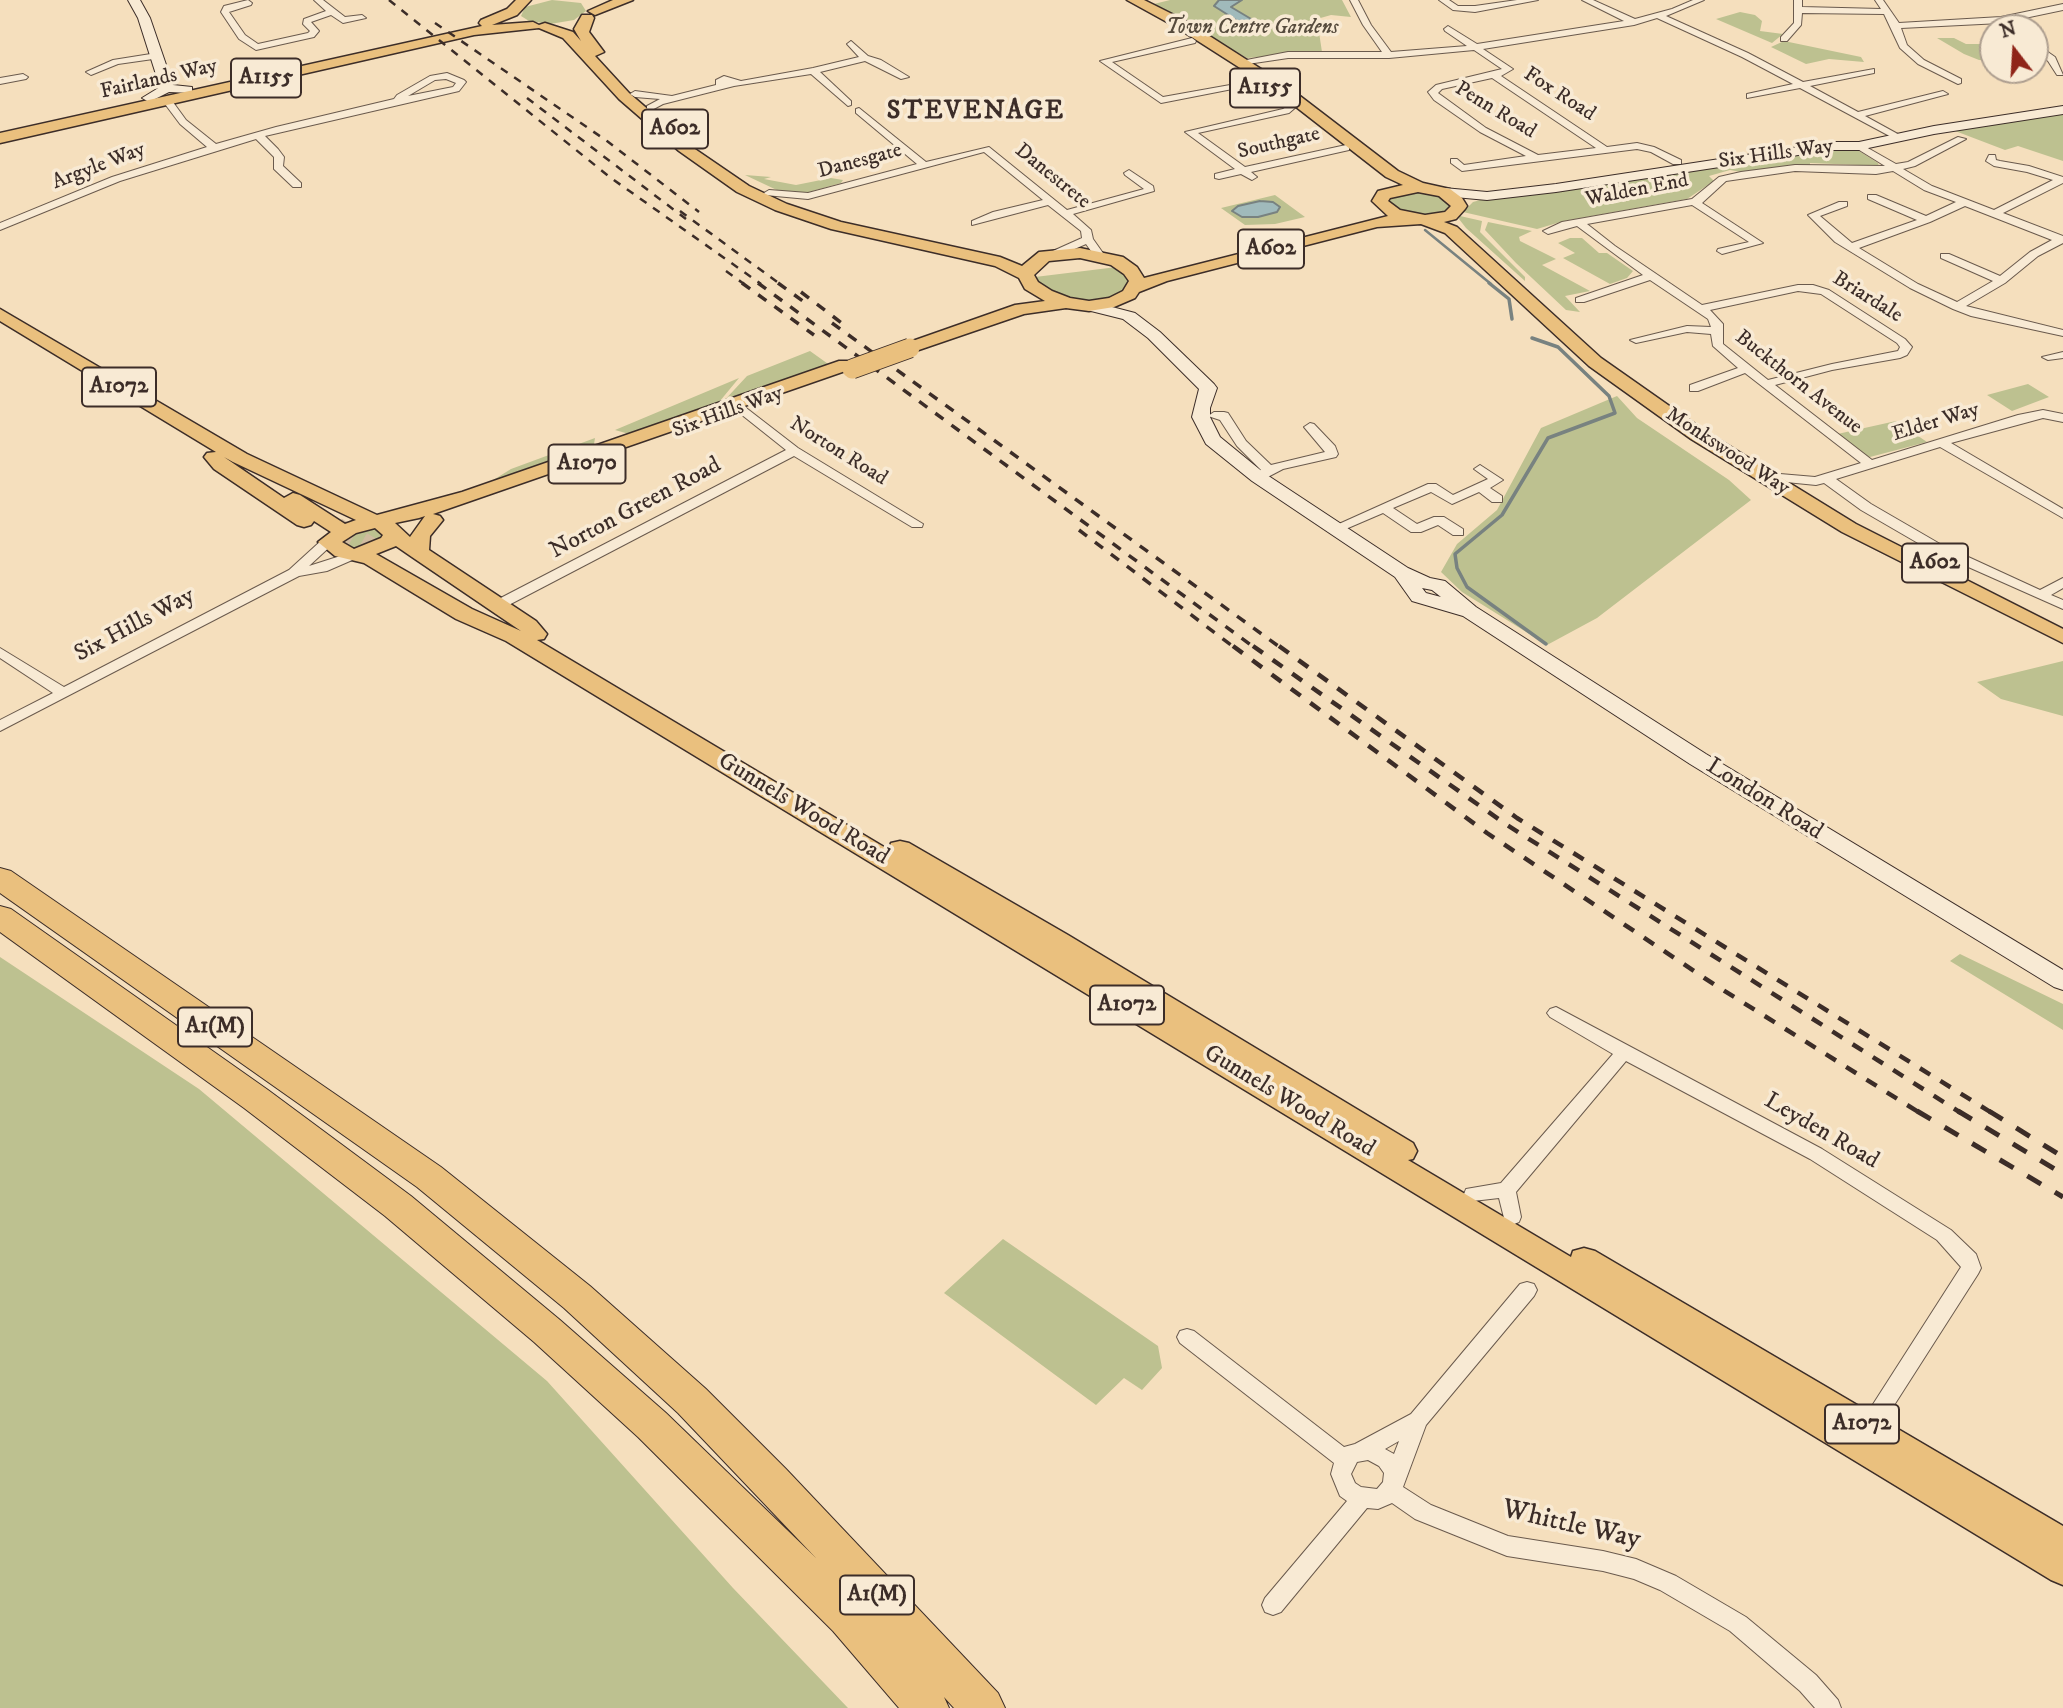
<!DOCTYPE html>
<style>
body{margin:0}
#map{position:relative;width:2063px;height:1708px;overflow:hidden;background:#f5dfbd;font-family:"IM FELL DW Pica",serif}
canvas{display:block}
.north{position:absolute;left:1979px;top:14px;width:70px;height:70px;box-sizing:border-box;background:#f8ead4;border:2px solid #ad9e8f;border-radius:50%;rotate:343deg;font-size:19px;font-weight:700;line-height:28px;text-align:center;color:#3c2d28}
.north::after{content:'';display:block;margin:auto;width:24px;height:32px;background:#8f2418;clip-path:polygon(50% 0,100% 100%,50% 72%,0 100%)}
</style>
<div id="map">
<canvas width="2063" height="1708"></canvas>
<div class="north">N</div>
</div>
<script>
const ctx = document.querySelector('canvas').getContext('2d');
ctx.lineJoin = 'round';
function fillPath(path, color) { ctx.fillStyle = color; ctx.fill(path, 'evenodd'); }
const poly = rows => new Path2D(rows.map(r => 'M' + r).join(''));
function trace(path, color, width, dash) { ctx.strokeStyle = color; ctx.lineWidth = width; ctx.lineCap = dash ? 'butt' : 'round'; ctx.setLineDash(dash || []); ctx.stroke(path); }
function drawText(font, color, halo, rows, align = 'center') {
  ctx.font = font + ' "IM FELL DW Pica",serif'; ctx.lineWidth = 7; ctx.setLineDash([]); ctx.textBaseline = 'middle'; ctx.strokeStyle = halo; ctx.fillStyle = color; for (const [text, x, y, turn = 0] of rows) {
    ctx.save(); ctx.translate(x, y); ctx.rotate((+turn || 0) * Math.PI / 180); ctx.textAlign = isNaN(turn) ? turn : align; if (halo) ctx.strokeText(text, 0, 0); ctx.fillText(text, 0, 0); ctx.restore();
  }
}
fillPath(poly([
 [552,0,581,3,586,11,574,20,550,24,529,21,521,16,525,7],
 [1170,0,1342,0,1351,17,1331,15,1317,19,1322,52,1247,58,1154,4],
 [1740,12,1755,15,1762,21,1760,31,1783,34,1772,43,1716,19],
 [1937,38,1954,38,1966,44,1986,44,1993,49,1993,61,1979,60,1964,54],
 [1784,41,1861,57,1864,62,1829,59,1806,64,1771,47],
 [2063,114,2063,161,2018,146,2005,150,1950,129],
 [1832,148,1859,151,1878,163,1879,167,1862,168,1860,165,1810,163,1810,166,1741,172,1730,170,1709,176,1714,181,1687,199,1564,221,1537,229,1463,212,1473,202,1491,197],
 [745,175,771,177,764,179,796,185,831,178,843,180,841,183,802,194,781,192],
 [1405,190,1442,195,1451,207,1447,212,1427,218,1388,206,1387,198],
 [1275,195,1305,217,1275,224,1245,225,1221,208],
 [1460,216,1482,221,1480,232,1525,277,1525,281,1466,228,1459,219],
 [1488,222,1532,231,1519,237,1520,241,1556,259,1542,265,1590,291,1565,296,1580,312,1566,310,1516,263,1485,230],
 [1570,238,1582,238,1599,253,1607,253,1633,271,1627,278,1610,284,1563,258,1575,253,1558,243],
 [1117,267,1129,277,1130,288,1111,300,1075,302,1041,287,1035,277],
 [810,351,831,366,721,404,747,376],
 [739,378,715,407,629,434,615,430],
 [2028,384,2049,397,2012,411,1987,395],
 [1617,396,1637,418,1729,480,1751,500,1597,618,1547,645,1462,592,1441,572,1457,544,1497,510,1541,428],
 [1896,421,1927,442,1870,457,1855,452,1833,435],
 [595,438,594,444,585,450,482,487,511,469],
 [374,528,383,533,383,539,358,549,344,545,345,536],
 [2063,661,2063,716,2001,699,1977,682],
 [1960,954,2063,1004,2063,1030,1950,961],
 [0,957,199,1089,547,1381,733,1588,848,1708,0,1708],
 [1003,1239,1158,1346,1162,1368,1142,1390,1124,1378,1096,1405,944,1293]
]), '#bdc190');
const water = poly([
 [1219,0,1242,0,1231,7,1268,29,1267,32,1258,34,1214,6,1219,0],
 [1260,201,1273,202,1280,207,1277,212,1258,217,1242,217,1232,211,1238,206,1260,201]
]);
fillPath(water, '#a0babb');
trace(water, '#788280', 2);
trace(poly([
 [1425,230,1491,284]
]), '#788280', 2.5);
trace(poly([
 [1489,283,1509,299,1512,319],
 [1532,338,1558,347,1609,396,1615,413,1548,438,1502,515,1455,554,1457,568,1467,587,1546,644]
]), '#788280', 3.5);
trace(poly([
 [337,527,384,554]
]), '#d0bb9f', 19, [19, 10]);
const street = poly([
 [248,0,252,3,251,5,229,12,245,35,258,44,308,33,310,31,303,24,304,19,326,11,314,0,323,0,345,17,362,15,366,18,343,23,331,15,311,22,319,31,314,37,256,50,239,39,221,12,224,6,248,0],
 [1350,0,1358,0,1371,25,1391,52,1467,46,1445,31,1444,29,1448,26,1477,44,1624,21,1582,0,1593,0,1635,19,1672,9,1693,0,1704,0,1666,16,1748,53,1803,82,1874,69,1874,73,1810,86,1858,112,1943,91,1948,94,1865,116,1905,138,1897,140,1800,88,1747,98,1747,94,1793,84,1742,57,1657,18,1634,25,1483,49,1513,69,1501,76,1607,147,1637,143,1654,147,1681,160,1681,164,1673,164,1651,152,1637,149,1462,171,1451,163,1451,159,1457,159,1464,165,1526,156,1480,132,1434,100,1428,92,1436,85,1502,69,1474,50,1389,58,1288,58,1241,65,1236,62,1288,52,1382,52,1363,25,1350,0],
 [1492,78,1596,148,1538,155,1486,128,1438,93,1442,89,1492,78],
 [1439,0,1449,0,1458,6,1475,6,1517,0,1538,0,1475,12,1453,10,1439,0],
 [1794,0,1802,0,1802,7,1881,9,1875,0,1883,0,1899,23,2001,17,2063,4,2063,10,2001,23,1901,28,1907,45,1924,60,1961,79,1961,83,1958,84,1918,64,1900,48,1884,14,1802,13,1801,25,1787,41,1781,41,1781,37,1794,23,1794,0],
 [1192,38,1196,41,1195,43,1112,62,1163,97,1258,80,1263,83,1161,103,1100,61,1192,38],
 [851,41,868,56,881,60,909,77,901,79,865,61,820,72,851,101,851,105,848,106,811,74,734,86,663,104,650,111,647,110,647,106,660,99,635,97,630,94,635,91,672,96,716,85,716,80,724,76,741,81,813,68,859,57,847,44,851,41],
 [2035,43,2055,57,2063,75,2057,75,2048,61,2035,50,2035,43],
 [157,53,160,54,160,58,118,64,91,75,86,72,113,60,157,53],
 [447,73,464,80,466,82,459,91,265,136,278,149,284,157,283,166,301,183,301,187,293,187,274,169,274,157,256,139,120,181,0,230,0,223,112,177,207,147,180,124,162,100,164,98,170,98,186,120,216,144,276,127,394,99,397,95,430,76,447,73],
 [446,79,456,83,453,87,408,96,435,80,446,79],
 [23,74,28,77,26,79,0,84,0,78,23,74],
 [1291,104,1296,107,1289,113,1198,133,1245,167,1346,145,1349,146,1349,150,1251,172,1257,177,1252,180,1241,174,1219,179,1215,178,1215,174,1235,169,1185,132,1283,109,1291,104],
 [859,108,926,162,989,147,1067,210,1144,189,1125,175,1124,173,1129,170,1153,186,1154,191,1073,214,1091,230,1093,239,1105,256,1100,259,1096,258,1086,244,1061,255,1053,255,1053,251,1082,238,1081,231,1048,205,972,225,972,221,993,212,1043,200,984,152,808,199,765,195,764,193,769,190,808,193,917,164,856,113,856,109,859,108],
 [1958,137,1966,139,1915,166,1903,169,1932,186,1994,210,2053,180,2027,172,1994,166,1986,161,1989,155,1995,155,1996,160,2000,161,2029,166,2063,177,2063,183,2003,213,2063,236,2063,243,2038,256,2005,283,1966,306,2063,330,2063,336,1971,316,1953,309,1910,288,1835,242,1808,215,1839,202,1847,202,1847,206,1820,216,1852,243,1917,220,1868,199,1868,195,1876,195,1926,216,1956,202,1924,190,1893,171,1876,174,1795,171,1726,181,1702,203,1763,243,1722,254,1717,251,1718,249,1749,242,1692,205,1587,224,1615,246,1702,305,1798,285,1813,285,1829,290,1905,339,1912,347,1907,355,1900,358,1832,370,1775,385,1872,460,2018,415,2043,410,2063,414,2063,422,2043,418,1951,443,2063,509,2063,518,1940,447,1836,479,1871,504,1940,544,2040,590,2063,578,2063,588,2051,595,2063,600,2063,609,1930,550,1861,510,1824,483,1816,485,1776,481,1776,475,1780,474,1815,477,1861,463,1745,373,1698,391,1690,391,1690,385,1738,368,1713,346,1711,334,1687,332,1636,343,1630,340,1687,326,1711,327,1708,319,1650,280,1584,302,1576,302,1576,298,1643,275,1577,226,1548,234,1543,231,1562,222,1692,199,1719,177,1741,172,1795,165,1885,166,1856,148,1854,146,1859,143,1896,164,1908,162,1958,137],
 [1965,206,2052,240,2030,252,2000,276,1949,254,1941,254,1941,258,1993,281,1957,302,1918,284,1859,248,1930,222,1965,206],
 [1798,291,1821,294,1897,343,1900,347,1898,351,1832,364,1768,380,1723,344,1723,324,1710,310,1798,291],
 [2063,352,2063,358,2048,360,2042,357,2063,352],
 [741,404,798,448,923,524,922,527,912,527,794,456,503,608,493,608,491,605,493,602,786,450,737,411,735,408,741,404],
 [1224,412,1228,413,1246,441,1271,465,1325,452,1304,427,1310,423,1314,424,1335,446,1338,454,1336,457,1283,469,1262,480,1254,480,1254,474,1261,470,1237,446,1220,420,1208,416,1214,412,1224,412],
 [1480,465,1503,480,1490,488,1502,496,1502,502,1492,502,1479,492,1452,504,1431,492,1393,508,1417,524,1434,517,1444,517,1463,529,1463,535,1453,535,1438,525,1421,532,1411,532,1383,513,1341,531,1331,531,1330,528,1428,484,1436,484,1453,495,1488,479,1474,469,1480,465],
 [328,538,335,542,309,566,359,550,366,554,327,571,299,576,0,731,0,720,53,693,0,658,0,648,64,687,289,570,323,539,328,538],
 [1556,1007,1822,1149,1951,1230,1976,1254,1981,1268,1978,1274,1875,1435,1868,1438,1861,1435,1858,1429,1861,1423,1961,1267,1937,1240,1810,1159,1626,1061,1516,1192,1521,1217,1519,1222,1512,1225,1505,1222,1499,1198,1473,1201,1466,1199,1464,1194,1466,1189,1501,1183,1613,1054,1550,1017,1547,1013,1550,1009,1556,1007],
 [1527,1282,1534,1284,1537,1290,1534,1296,1426,1425,1403,1487,1431,1505,1508,1536,1603,1551,1636,1559,1676,1576,1746,1617,1816,1675,1838,1700,1841,1708,1815,1708,1800,1691,1730,1631,1660,1590,1634,1579,1603,1571,1507,1556,1415,1519,1392,1503,1378,1509,1367,1508,1281,1612,1273,1615,1265,1612,1262,1605,1265,1598,1347,1501,1340,1496,1331,1474,1334,1463,1180,1343,1177,1337,1180,1331,1187,1329,1194,1331,1344,1447,1355,1444,1411,1414,1520,1284,1527,1282],
 [1399,1441,1394,1454,1385,1449,1399,1441],
 [1368,1460,1379,1466,1384,1473,1383,1482,1377,1489,1361,1487,1355,1483,1351,1474,1357,1462,1368,1460]
]);
const secondary = poly([
 [128,0,140,0,150,18,173,85,192,87,192,93,169,92,149,102,142,98,160,87,138,18,128,0],
 [2063,106,2063,114,1934,134,1859,150,1831,150,1556,192,1487,200,1444,196,1437,192,1444,188,1487,192,1556,184,1831,142,1859,142,1934,126,2063,106],
 [1089,301,1135,313,1160,332,1214,384,1217,388,1210,408,1210,417,1220,437,1264,473,1408,568,1430,578,1445,581,1476,607,1706,754,2063,970,2063,990,2054,987,1690,764,1463,616,1412,601,1395,577,1252,481,1206,444,1192,417,1199,389,1148,338,1123,319,1083,309,1081,306,1083,303,1089,301],
 [1422,588,1432,590,1441,597,1426,593,1422,588]
]);
const primary = poly([
 [516,0,531,0,517,15,492,25,533,22,539,25,545,23,573,32,581,41,574,29,582,15,592,15,594,18,589,32,604,52,595,56,629,93,689,145,749,186,787,204,841,222,1000,257,1022,266,1039,252,1080,248,1123,257,1137,267,1144,278,1388,216,1372,201,1378,191,1403,185,1386,177,1273,89,1176,27,1127,0,1144,0,1186,21,1283,83,1398,171,1423,183,1450,189,1462,198,1467,206,1465,209,1456,219,1444,222,1457,227,1601,358,1705,431,1856,524,2063,629,2063,643,1842,532,1691,439,1589,366,1445,233,1421,224,1377,227,1167,281,1139,292,1135,298,1114,307,1089,311,1066,308,1024,314,910,353,904,352,901,348,904,344,1015,305,1045,301,1025,289,1019,278,995,266,831,229,775,210,737,192,679,151,619,99,563,38,539,28,474,35,0,143,0,133,482,26,479,23,481,20,507,9,516,0],
 [1418,192,1439,196,1451,206,1445,212,1425,215,1400,210,1388,201,1390,198,1418,192],
 [1080,258,1111,265,1124,274,1129,281,1123,291,1109,298,1089,301,1070,298,1052,291,1038,282,1034,275,1049,261,1080,258],
 [613,0,633,0,595,15,588,11,613,0],
 [0,309,247,454,377,515,462,492,839,361,851,361,854,365,851,369,433,514,440,516,443,520,430,536,429,550,536,621,547,634,544,639,537,640,889,850,891,843,900,841,909,843,1068,935,1413,1143,1417,1151,1413,1159,1408,1160,1571,1257,1573,1251,1584,1248,1595,1251,2063,1526,2063,1585,2051,1580,506,641,456,619,364,563,335,556,318,542,331,532,314,521,311,525,304,527,297,525,214,469,204,457,207,453,216,452,0,321,0,309],
 [224,457,233,462,356,520,345,524,300,495,293,493,284,498,224,457],
 [425,516,410,537,395,523,419,518,425,516],
 [375,528,383,535,381,538,354,549,342,542,356,533,375,528],
 [396,546,412,557,521,631,472,609,376,554,396,546]
]);
const highway = poly([
 [0,868,11,871,441,1167,590,1286,706,1389,786,1469,998,1693,1005,1708,954,1708,944,1697,949,1708,899,1708,833,1631,638,1437,534,1342,385,1216,244,1108,0,932,0,906,11,909,268,1090,411,1196,560,1320,666,1413,816,1558,678,1413,564,1308,417,1187,0,893,0,868]
]);
trace(street, '#6a5a4d', 2);
trace(secondary, '#3c2d28', 2);
trace(primary, '#3c2d28', 3);
trace(highway, '#3c2d28', 2);
fillPath(street, '#f8ead4');
fillPath(secondary, '#f8ead4');
fillPath(primary, '#eac07e');
fillPath(highway, '#eac07e');
trace(poly([
 [389,0,611,178,761,284],
 [435,23,607,141,699,212],
 [527,98,686,219],
 [680,211,780,284],
 [726,271,744,284]
]), '#3c2d28', 2.5, [8, 8]);
trace(poly([
 [742,283,814,335],
 [758,283,1255,648],
 [778,283,807,304],
 [801,292,843,324],
 [832,323,1281,648],
 [1079,530,1235,648]
]), '#3c2d28', 3.5, [10, 10]);
trace(poly([
 [1233,646,1487,833,1715,985,1920,1113],
 [1253,646,1507,825,1961,1113],
 [1279,646,1517,818,1992,1113]
]), '#3c2d28', 4.5, [12, 12]);
trace(poly([
 [1917,1111,2063,1197],
 [1958,1111,2063,1174],
 [1989,1111,2063,1157]
]), '#3c2d28', 5, [16, 16]);
const primaryBridge = poly([
 [852,369,910,348]
]);
trace(primaryBridge, '#3c2d28', 21, []);
trace(primaryBridge, '#eac07e', 19);
drawText('italic 21px', '#564b3d', '#f8ead4', [
 ["Town Centre Gardens",1252,29]
]);
drawText('21px', '#3c2d28', '#f8ead4', [
 ["Fairlands Way",159,80,-13],
 ["Fox Road",1559,95,33],
 ["Penn Road",1495,111,31],
 ["Southgate",1279,144,-13],
 ["Six Hills Way",1776,155,-8],
 ["Danesgate",860,162,-15],
 ["Argyle Way",99,167,-21],
 ["Danestrete",1052,177,39],
 ["Walden End",1637,191,-11],
 ["Briardale",1867,298,32],
 ["Buckthorn Avenue",1798,383,38],
 ["Six Hills Way",728,413,-20],
 ["Elder Way",1936,423,-17],
 ["Norton Road",838,452,32],
 ["Monkswood Way",1727,452,33]
]);
for (const [x, y, w] of [
 [266,78,70],
 [1265,88,70],
 [675,129,66],
 [1271,249,66],
 [119,387,74],
 [587,464,77],
 [1935,563,66],
 [1127,1005,74],
 [215,1027,74],
 [1862,1424,74],
 [877,1595,74]
]) { const box = new Path2D(); box.roundRect(x - w / 2, y - 19.5, w, 39, 5); ctx.fillStyle = '#f8ead4'; ctx.fill(box); trace(box, '#3c2d28', 2); }
drawText('bold 23px', '#3c2d28', null, [
 ["A1155",266,78],
 ["A1155",1265,88],
 ["A602",675,129],
 ["A602",1271,249],
 ["A1072",119,387],
 ["A1070",587,464],
 ["A602",1935,563],
 ["A1072",1127,1005],
 ["A1(M)",215,1027],
 ["A1072",1862,1424],
 ["A1(M)",877,1595]
]);
drawText('24px', '#3c2d28', '#f8ead4', [
 ["Norton Green Road",636,509,-28],
 ["Six Hills Way",135,626,-28],
 ["London Road",1764,800,32],
 ["Gunnels Wood Road",803,810,31],
 ["Gunnels Wood Road",1289,1102,31],
 ["Leyden Road",1821,1132,30]
]);
ctx.letterSpacing = '2px';
drawText('bold 26px', '#3c2d28', '#f8ead4', [
 ["STEVENAGE",976,113]
]);
ctx.letterSpacing = '0px';
drawText('28px', '#3c2d28', '#f8ead4', [
 ["Whittle Way",1571,1526,13]
]);
</script>
